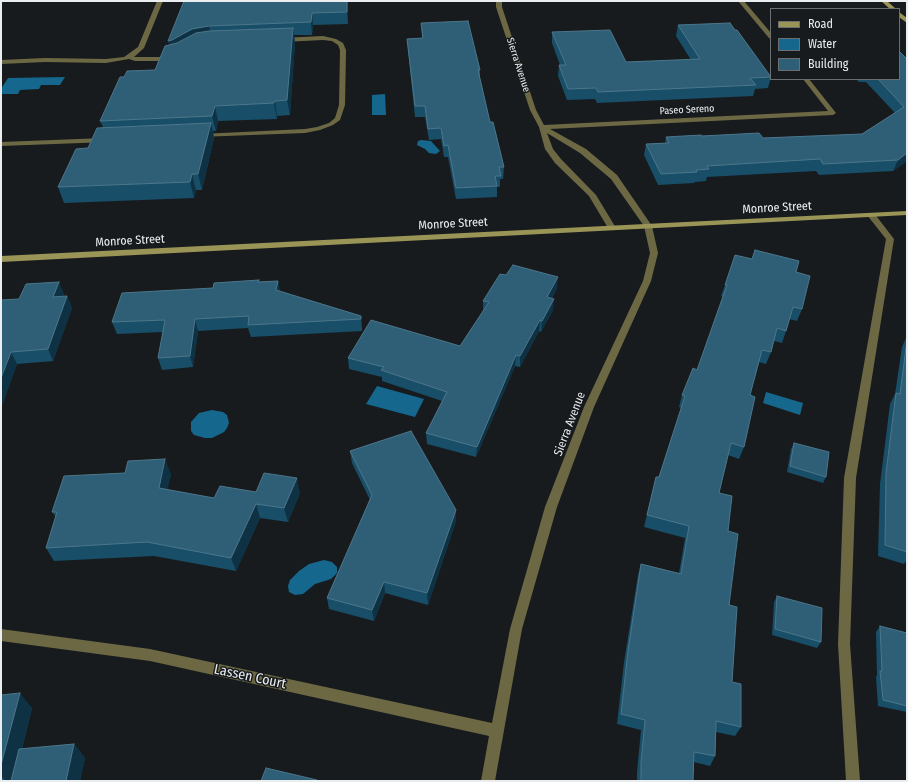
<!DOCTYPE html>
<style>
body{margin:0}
#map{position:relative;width:908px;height:782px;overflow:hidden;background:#171b1e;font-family:"Fira Sans Condensed",sans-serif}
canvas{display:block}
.frame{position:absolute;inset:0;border:2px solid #ebeef0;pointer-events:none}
.legend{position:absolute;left:770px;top:8px;width:130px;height:72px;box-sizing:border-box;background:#171b1e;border:1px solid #6c6f72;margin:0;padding:5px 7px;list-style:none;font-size:12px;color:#ebeef0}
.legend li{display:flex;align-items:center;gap:8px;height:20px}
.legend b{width:20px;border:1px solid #6c6f72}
</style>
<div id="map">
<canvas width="908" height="782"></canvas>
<div class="frame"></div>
<ul class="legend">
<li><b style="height:5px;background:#9b9457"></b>Road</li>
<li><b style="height:11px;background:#15678e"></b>Water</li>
<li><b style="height:11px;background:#2f5f77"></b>Building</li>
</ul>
</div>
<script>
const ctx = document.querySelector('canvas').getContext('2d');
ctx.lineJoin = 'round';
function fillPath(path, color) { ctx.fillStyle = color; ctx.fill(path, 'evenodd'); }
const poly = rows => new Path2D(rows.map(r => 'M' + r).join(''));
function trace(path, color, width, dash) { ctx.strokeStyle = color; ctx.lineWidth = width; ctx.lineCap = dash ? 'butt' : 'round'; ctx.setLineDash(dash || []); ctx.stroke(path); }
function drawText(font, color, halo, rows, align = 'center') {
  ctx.font = font + ' "Fira Sans Condensed",sans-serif'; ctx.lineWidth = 3; ctx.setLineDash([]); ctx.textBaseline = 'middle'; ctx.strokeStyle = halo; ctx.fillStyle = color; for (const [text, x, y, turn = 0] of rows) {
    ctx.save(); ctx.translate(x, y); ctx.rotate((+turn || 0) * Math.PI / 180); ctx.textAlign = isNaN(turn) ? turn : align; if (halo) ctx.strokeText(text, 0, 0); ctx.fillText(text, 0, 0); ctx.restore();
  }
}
fillPath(poly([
 [65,77,60,85,41,85,39,89,20,90,18,94,1,94,1,89,8,78],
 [385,94,386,115,372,115,372,95],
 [421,140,431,141,440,151,436,154,429,153,425,149,417,145,418,141],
 [377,386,424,399,415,417,366,404],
 [766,392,803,403,800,415,763,403],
 [212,410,223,412,227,415,229,423,227,428,224,432,212,438,205,438,194,435,191,431,191,422,199,413],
 [324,560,332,562,337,567,337,573,331,579,315,584,303,594,295,595,289,592,288,586,290,580,299,571,309,564]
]), '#15678e');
fillPath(poly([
 [868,213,874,213,894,239,856,478,850,644,860,781,846,781,838,644,844,478,886,239,867,215,868,213]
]), '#6c6843');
fillPath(poly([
 [157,1,163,1,144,48,134,57,159,57,173,54,175,55,175,57,159,61,135,61,129,59,106,63,45,62,1,64,1,60,45,58,106,59,124,57,138,47,157,1],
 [496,1,502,1,502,7,536,110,544,125,828,111,803,79,809,79,836,113,833,115,550,129,586,149,617,175,652,226,658,253,651,281,594,407,557,507,522,629,495,781,481,781,489,736,150,661,1,641,1,629,150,649,492,723,510,629,545,507,584,407,643,281,650,253,644,226,611,179,580,153,547,133,553,149,561,159,596,195,616,228,612,230,608,228,589,196,555,163,545,149,539,127,530,110,496,7,496,1],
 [738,1,744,1,771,33,771,39,769,38,738,1],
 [323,36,336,39,343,43,346,50,345,105,340,120,333,125,320,130,305,133,199,137,197,136,201,134,305,129,317,127,329,123,335,118,339,105,340,50,338,45,332,41,323,40,282,42,279,40,282,38,323,36],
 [105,138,108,138,108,142,1,146,1,142,105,138]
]), '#6c6843');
fillPath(poly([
 [881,1,887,1,896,9,890,9,881,1],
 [899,12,907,18,907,23,899,17,899,12],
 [907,211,907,215,1,262,1,256,907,211]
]), '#9b9457');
fillPath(poly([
 [184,1,348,1,348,24,313,25,312,35,294,35,295,43,290,115,277,116,277,119,218,121,216,131,213,131,214,138,202,190,196,190,194,198,64,203,58,187,88,148,103,127,100,121,124,77,155,70,169,45],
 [421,23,480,70,480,79,490,122,504,167,503,179,500,179,500,187,497,187,497,197,456,199,448,157,444,157,441,139,429,140,425,117,415,117,408,50,407,39,422,38],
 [678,25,771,77,768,88,755,89,753,96,597,103,595,99,567,100,558,76,559,65,560,65,552,43,552,32,626,62,691,60,676,36],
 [907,59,907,161,893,171,819,175,816,171,707,177,706,181,695,182,694,183,658,185,644,155,646,144,665,143,666,137,702,136,763,138,862,134,895,113,866,82,859,82,856,79,899,79],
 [796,272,802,309,797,321,789,319,786,331,782,343,774,341,771,352,766,364,759,362,750,395,744,447,739,459,728,455,719,493,728,531,732,682,741,727,735,736,716,732,715,756,710,766,694,762,693,781,637,781,637,772,641,730,617,724,624,662,638,575,641,564,679,573,685,538,644,527,653,489,656,477,659,477,681,408,679,407,682,395,697,370,723,297,721,296,725,285],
 [259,280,259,282,278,281,280,292,361,316,362,328,362,331,251,337,248,328,198,331,193,367,162,370,158,358,163,332,117,334,112,322,213,288],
 [557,288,552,298,553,310,541,332,539,331,520,367,515,366,476,457,427,444,426,433,442,401,382,381,382,377,349,369,348,358,460,346,483,311,483,301],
 [64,294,63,296,67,296,72,308,53,361,17,364,1,408,19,299],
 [907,329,907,560,904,564,878,556,880,484,890,404,895,394,902,347,906,338],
 [794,443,826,477,823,483,787,472,791,449],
 [350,451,456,510,456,521,428,605,385,593,374,621,329,609,327,598,370,500,352,463],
 [171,474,167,490,214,498,256,492,300,493,288,522,260,518,236,571,154,556,54,561,46,548,56,517,52,512],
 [777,596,821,642,817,648,772,635,774,602],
 [880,626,907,633,907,712,878,706,876,677,877,675,876,632],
 [1,695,32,708,22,749,74,744,85,758,80,781,1,781]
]), '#184e68');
fillPath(poly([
 [347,1,348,1,348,24,347,12],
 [312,13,313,25,312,35,311,22],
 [209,26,212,39,171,53,168,41,192,29],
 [293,28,295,43,290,115,287,100],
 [275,101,277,116,277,119,274,103],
 [215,106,218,121,216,131,212,116],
 [211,123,214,138,202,190,198,174],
 [907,153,907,161,893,171,898,160],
 [192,174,196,190,194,198,190,182],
 [558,277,557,288,546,308,547,297],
 [278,281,280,293,276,290],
 [59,282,64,294,59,309,53,297],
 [67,296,72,308,53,361,48,349],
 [554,299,553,310,541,332,542,321],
 [195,319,198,331,193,367,190,356],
 [540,320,539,331,520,367,520,356],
 [11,352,17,364,1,408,1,378],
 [516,355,515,366,476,457,477,447],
 [165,459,171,474,165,502,159,488],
 [297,478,300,493,288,522,284,508],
 [256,504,260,518,236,571,231,558],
 [456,510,456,521,428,605,427,593],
 [384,582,385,593,374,621,372,610],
 [20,693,32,708,14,781,6,781,1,776,1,765],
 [74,744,85,758,80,781,66,781]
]), '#0e3244');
const building = poly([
 [184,1,347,1,347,12,312,13,311,22,209,26,192,29,172,40,168,41,184,1],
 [468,21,480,70,478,70,490,122,493,122,504,167,499,167,501,176,495,176,497,186,456,188,448,145,444,146,441,128,428,129,425,106,415,106,407,39,423,38,421,23,468,21],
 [730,23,735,30,737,30,771,77,750,78,756,85,598,92,596,88,568,89,559,65,566,65,552,32,610,30,626,62,700,59,678,25,730,23],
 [293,28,287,100,275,101,274,103,215,106,212,116,100,121,120,77,124,77,127,71,155,70,165,46,177,43,196,33,209,31,293,28],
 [899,51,907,59,907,153,898,160,823,164,820,159,707,166,709,169,696,170,697,172,661,174,646,144,669,143,666,137,701,135,702,136,759,133,763,138,862,134,904,107,878,79,899,79,899,51],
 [211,123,198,174,192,174,190,182,58,187,76,149,88,148,97,128,211,123],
 [755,250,799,261,796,272,810,276,802,309,793,307,786,331,777,328,771,352,762,350,750,395,755,397,744,447,731,443,719,493,732,496,728,531,738,534,729,605,737,607,732,682,741,684,741,727,716,721,715,756,694,752,693,781,641,781,641,763,645,720,621,714,628,651,641,564,681,574,689,526,647,515,656,477,659,477,685,396,682,395,693,368,697,370,727,285,725,285,735,255,752,259,755,250],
 [513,265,558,277,547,297,554,299,542,321,540,320,520,356,516,355,477,447,426,433,447,392,381,370,384,367,348,358,371,320,460,346,489,302,483,301,500,274,506,275,513,265],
 [259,280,258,282,278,281,276,290,361,316,361,319,248,325,249,316,195,319,190,356,158,358,165,320,112,322,122,293,213,288,214,283,259,280],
 [59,282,53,297,67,296,48,349,11,352,1,378,1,300,19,299,26,284,59,282],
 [907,340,907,552,885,545,886,473,896,393,900,394,907,340],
 [411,431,456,510,427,593,384,582,372,610,327,598,372,495,350,451,411,431],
 [794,443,829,452,826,477,790,466,794,443],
 [165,459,159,488,214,498,220,486,256,492,264,473,297,478,284,508,256,504,231,558,147,542,46,548,57,512,52,512,64,476,125,473,128,461,165,459],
 [777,596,822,608,821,642,775,629,777,596],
 [880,626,907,633,907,706,883,700,880,671,882,671,880,626],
 [20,693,1,765,1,695,20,693],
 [74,744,66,781,11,781,19,749,74,744],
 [266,768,317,780,317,781,261,781,266,768]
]);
fillPath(building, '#2f5f77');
trace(building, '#4c768a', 1);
drawText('10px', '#ebeef0', '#171b1e', [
 ["Sierra Avenue",518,65,72],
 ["Paseo Sereno",687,110,-3]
]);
drawText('12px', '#ebeef0', '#171b1e', [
 ["Monroe Street",777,208,-3],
 ["Monroe Street",453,224,-3],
 ["Monroe Street",130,241,-3],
 ["Sierra Avenue",570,424,-69]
]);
drawText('14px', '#ebeef0', '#171b1e', [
 ["Lassen Court",250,677,12]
]);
</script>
